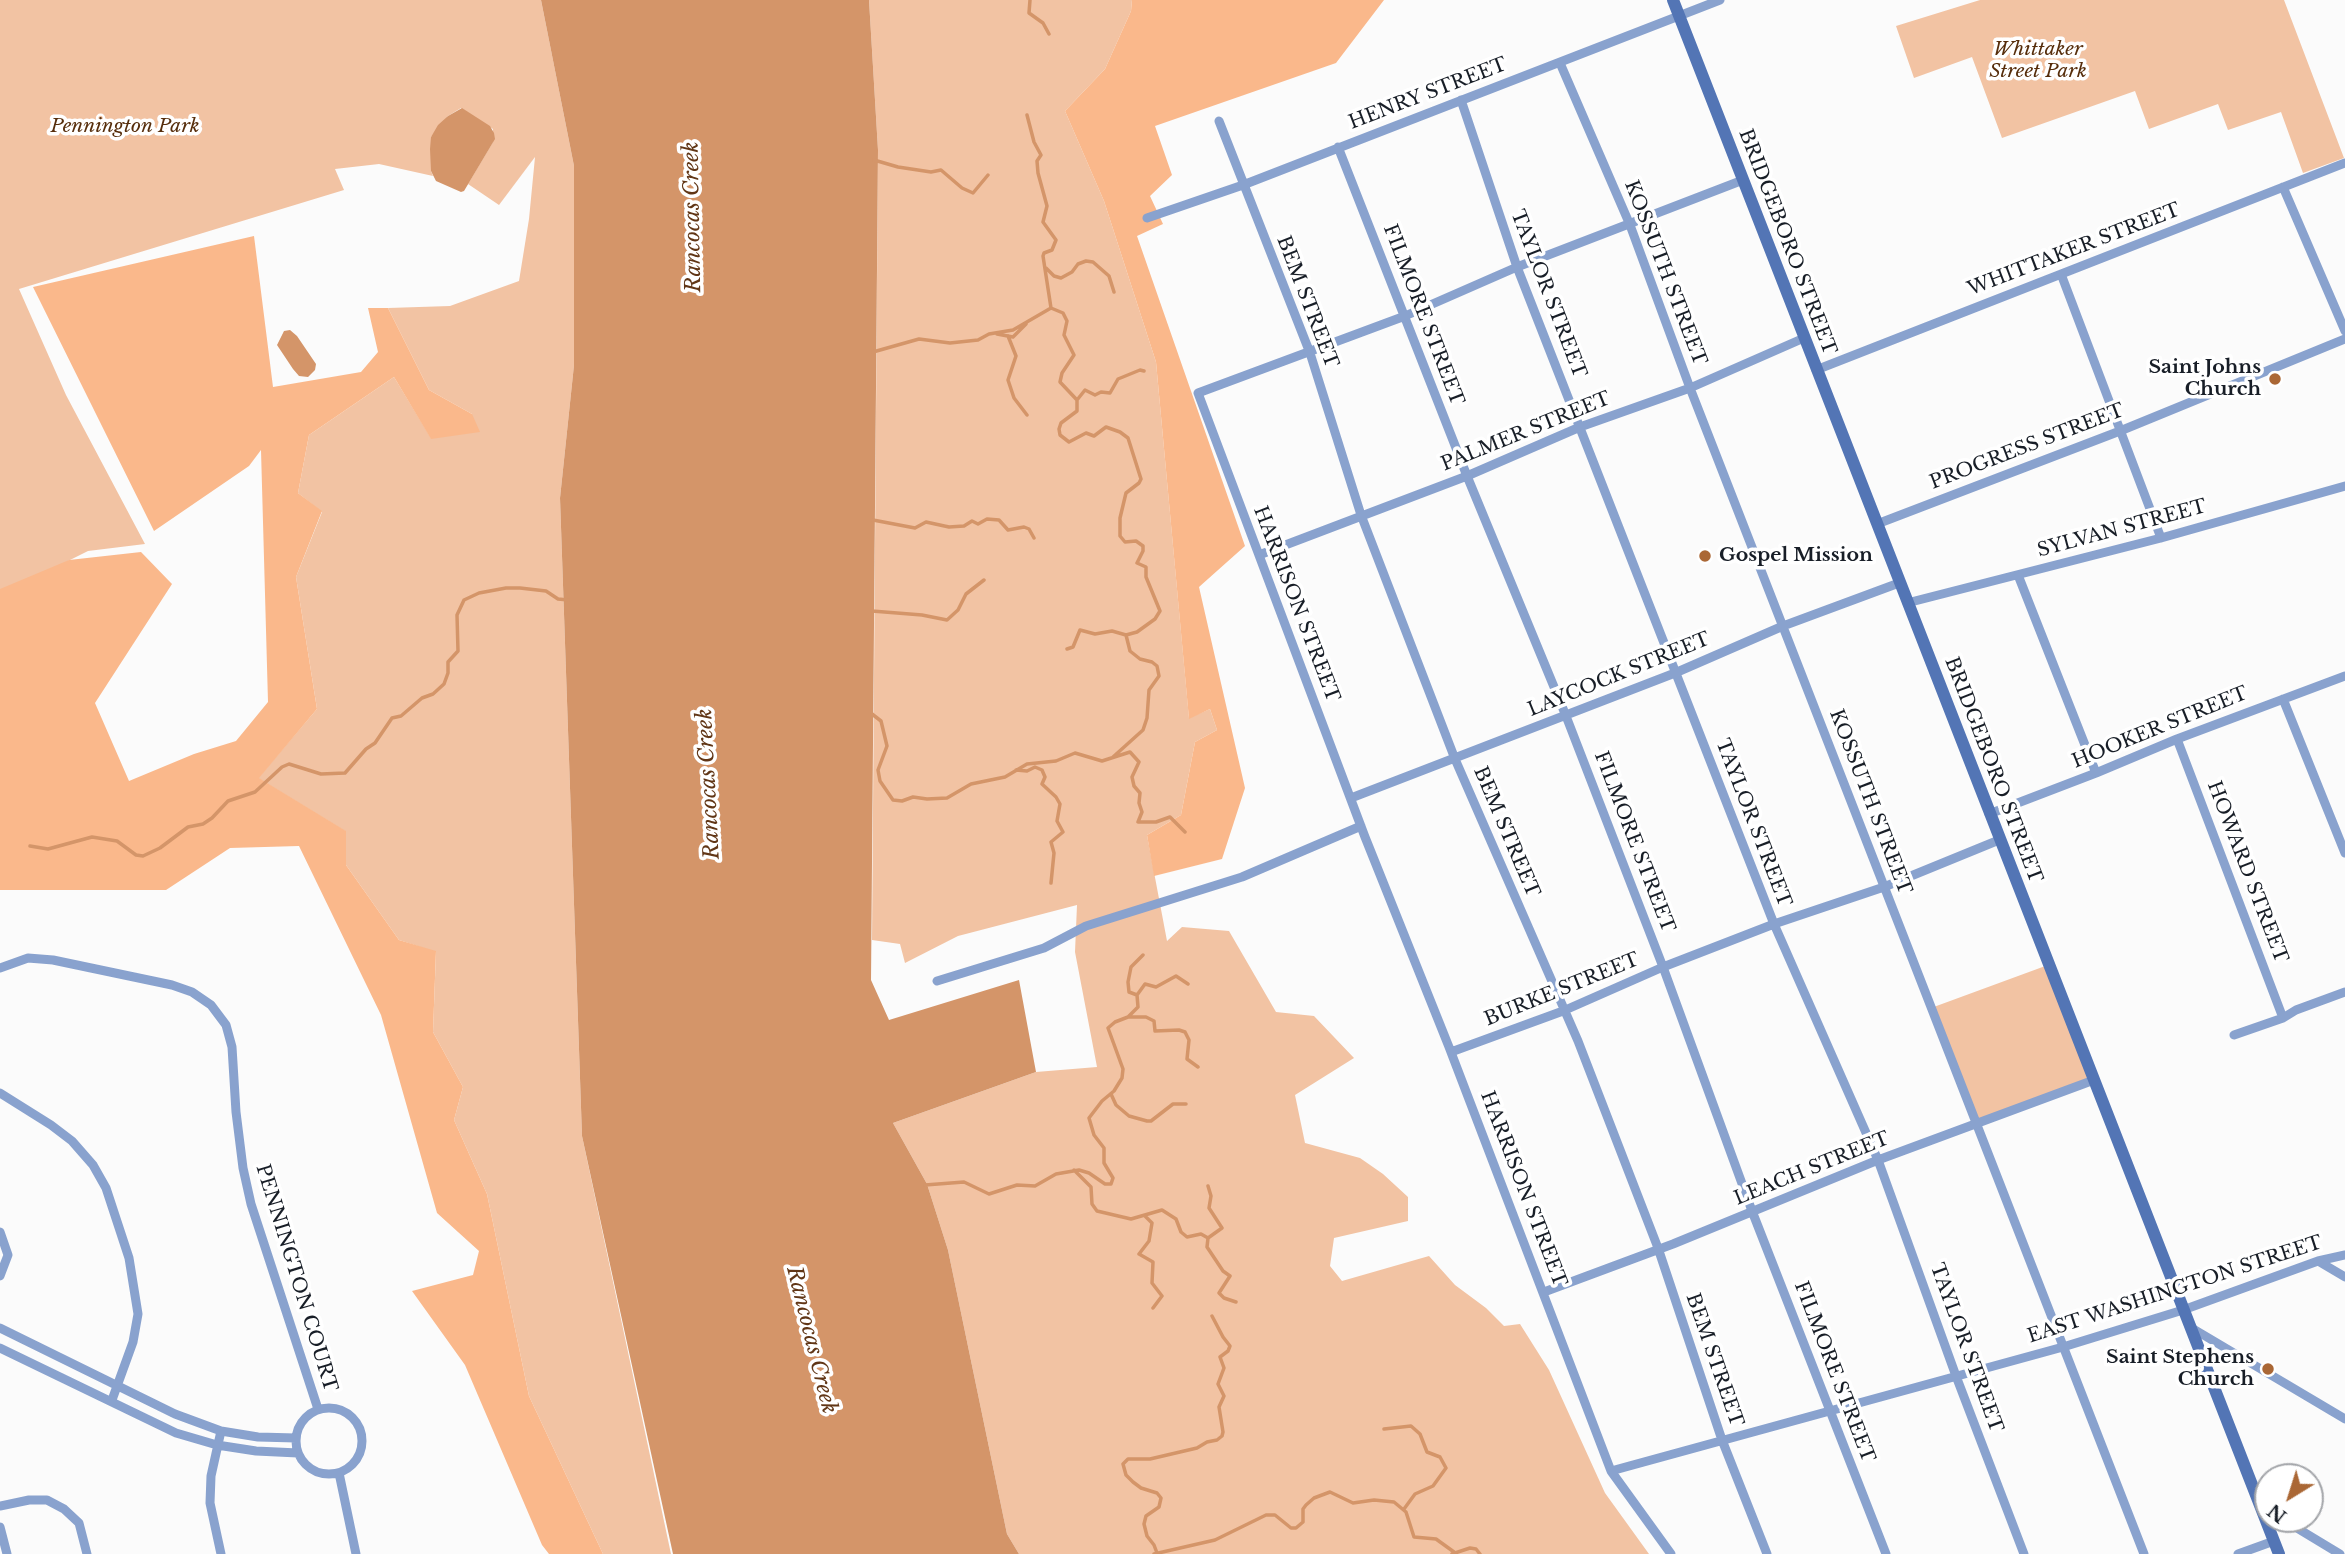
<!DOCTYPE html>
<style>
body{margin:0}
#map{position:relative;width:2345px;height:1554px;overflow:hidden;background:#fbfbfb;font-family:"Libre Baskerville",serif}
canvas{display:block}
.north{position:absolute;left:2254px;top:1463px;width:70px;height:70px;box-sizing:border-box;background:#fff;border:2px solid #a3a5a9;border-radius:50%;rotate:218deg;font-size:19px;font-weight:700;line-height:28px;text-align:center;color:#181e27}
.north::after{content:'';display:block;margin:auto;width:24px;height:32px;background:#aa6735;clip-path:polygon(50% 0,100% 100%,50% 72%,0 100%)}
</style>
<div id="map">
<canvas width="2345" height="1554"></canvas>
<div class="north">N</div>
</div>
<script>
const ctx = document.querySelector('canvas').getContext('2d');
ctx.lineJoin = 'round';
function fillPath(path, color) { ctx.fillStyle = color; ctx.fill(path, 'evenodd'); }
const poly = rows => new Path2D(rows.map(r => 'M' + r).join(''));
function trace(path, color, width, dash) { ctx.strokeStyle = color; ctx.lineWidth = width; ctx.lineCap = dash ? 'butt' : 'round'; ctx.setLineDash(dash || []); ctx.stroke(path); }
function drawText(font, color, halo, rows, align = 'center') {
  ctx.font = font + ' "Libre Baskerville",serif'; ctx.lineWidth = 7; ctx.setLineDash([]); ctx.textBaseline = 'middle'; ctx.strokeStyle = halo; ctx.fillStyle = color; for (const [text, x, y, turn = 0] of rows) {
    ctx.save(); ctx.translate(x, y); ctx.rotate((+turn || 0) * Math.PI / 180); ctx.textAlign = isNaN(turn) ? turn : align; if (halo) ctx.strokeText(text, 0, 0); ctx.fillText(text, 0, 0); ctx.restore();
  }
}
fillPath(poly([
 [0,0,541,0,574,166,574,365,560,498,582,1136,671,1554,603,1554,529,1396,487,1194,454,1120,463,1087,433,1032,436,952,399,940,346,865,345,831,258,778,317,709,296,577,322,512,298,493,309,435,394,377,431,438,472,414,429,390,388,308,450,306,519,281,529,219,535,157,499,205,468,184,493,142,493,129,461,108,448,116,431,137,431,171,433,176,379,164,335,169,344,190,19,289,66,395,145,544,88,551,0,595],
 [869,0,1132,0,1131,11,1105,69,1065,111,1104,201,1156,362,1189,718,1210,709,1217,730,1195,742,1181,815,1147,835,1167,941,1182,927,1229,931,1276,1012,1314,1016,1354,1058,1295,1095,1305,1143,1360,1158,1383,1174,1408,1197,1408,1221,1334,1238,1330,1266,1342,1281,1429,1256,1455,1285,1486,1308,1504,1326,1520,1324,1549,1370,1605,1493,1649,1554,1019,1554,1007,1534,948,1250,927,1184,893,1123,1036,1072,1097,1067,1075,952,1077,905,958,936,905,963,900,944,872,940,878,150],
 [1980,0,2284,0,2344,158,2303,173,2281,112,2228,130,2218,104,2149,129,2135,91,2002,138,1972,57,1914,78,1896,26],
 [2048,965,2094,1080,1977,1123,1931,1008]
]), '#f2c3a3');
fillPath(poly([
 [1132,0,1384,0,1336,63,1155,126,1172,175,1150,196,1163,224,1137,236,1245,546,1199,587,1245,788,1222,859,1154,876,1147,835,1181,815,1195,742,1217,730,1210,709,1189,719,1156,362,1104,201,1065,111,1105,69,1131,11],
 [254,236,273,387,361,372,378,352,368,308,388,308,429,390,472,414,480,432,431,439,394,377,309,435,298,493,322,511,296,577,317,709,259,778,346,831,346,865,399,940,436,951,433,1032,463,1087,454,1120,487,1194,529,1396,603,1554,549,1554,542,1545,465,1365,412,1291,473,1275,479,1251,437,1213,381,1015,299,846,230,848,166,890,0,890,0,589,69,560,141,552,172,584,95,703,129,781,194,754,236,741,268,702,261,450,249,466,154,531,33,287]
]), '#fab88b');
fillPath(poly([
 [541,0,869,0,878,150,871,980,889,1020,1019,980,1036,1072,893,1123,927,1184,948,1250,1007,1534,1019,1554,673,1554,582,1136,560,498,574,365,574,166],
 [462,108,490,126,494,133,495,139,464,191,461,192,436,181,431,171,430,149,431,137,438,125,448,116],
 [290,330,297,336,316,364,315,370,308,377,299,376,293,369,277,345,284,331]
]), '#d49569');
trace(poly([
 [1030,0,1029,13,1043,23,1049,34],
 [1027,115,1034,142,1041,155,1037,161,1038,173,1047,206,1043,222,1056,240,1052,250,1044,253,1043,256,1051,308],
 [874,160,898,167,931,172,941,170,962,188,973,193,988,175],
 [1046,268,1054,276,1061,278,1072,272,1078,264,1086,261,1093,262,1109,276,1114,292],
 [1051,308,1063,313,1067,321,1064,335,1074,355,1062,373,1060,382,1077,400],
 [997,334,1013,337,1026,324],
 [1008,336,1016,356,1008,380,1014,398,1027,415],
 [873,352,919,339,950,343,978,340,989,334,1013,330,1051,308],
 [873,520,915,528,926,522,949,527,964,526,972,521,978,524,987,519,999,520,1008,530,1024,527,1029,529,1034,538],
 [872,611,922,615,947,620,958,610,966,594,984,580],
 [1067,649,1073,647,1080,630,1095,634,1112,631,1126,635,1137,632,1155,619,1160,611,1146,577,1146,567,1137,563,1143,551,1143,546,1136,541,1125,542,1120,536,1120,518,1126,493,1139,483,1141,479,1128,438,1120,432,1106,427,1094,436,1086,433,1069,442,1060,435,1059,429,1061,423,1077,411,1077,400,1085,390,1095,395,1101,392,1110,393,1118,379,1140,370,1144,371],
 [872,714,881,721,887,746,878,770,880,781,893,800,902,801,913,797,927,799,947,798,971,784,1005,777,1027,764,1056,761,1075,753,1102,761,1130,752,1139,762,1132,777,1134,786,1140,793,1139,803,1142,812,1138,822,1156,822,1170,817,1185,832],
 [1113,757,1143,730,1147,718,1149,690,1159,676,1157,666,1152,662,1140,659,1130,651,1126,635],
 [1016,770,1027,771,1035,767,1042,770,1045,777,1042,784,1056,797,1060,804,1057,821,1063,832,1051,842,1054,853,1051,883],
 [30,846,48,849,92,837,117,841,136,855,143,856,160,848,188,827,203,824,212,818,228,801,255,792,282,767,289,764,321,774,345,773,366,749,375,743,392,718,401,716,422,698,433,694,444,684,448,673,448,662,458,651,457,615,464,600,479,593,506,588,520,588,546,591,558,599,568,600],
 [1137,995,1129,992,1128,982,1131,967,1143,955],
 [1128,1017,1138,1007,1137,995,1145,984,1156,987,1176,976,1188,984],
 [1111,1094,1116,1105,1129,1116,1147,1121,1151,1121,1173,1104,1186,1104],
 [1074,1170,1091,1187,1092,1204,1097,1211,1131,1219,1162,1210,1176,1219,1181,1232,1187,1237,1201,1234,1208,1238],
 [925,1185,964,1182,989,1194,1017,1185,1035,1186,1056,1174,1079,1170,1089,1173,1105,1184,1111,1184,1113,1178,1104,1163,1104,1148,1094,1135,1089,1118,1102,1101,1114,1091,1122,1078,1123,1069,1108,1028,1115,1022,1128,1017,1146,1017,1154,1021,1155,1031,1179,1030,1185,1032,1189,1040,1187,1059,1198,1067],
 [1208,1186,1211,1196,1209,1208,1222,1228,1208,1238,1207,1247,1223,1271,1230,1276,1219,1293,1224,1298,1236,1302],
 [1145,1216,1152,1223,1149,1241,1139,1254,1153,1262,1152,1283,1162,1296,1153,1308],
 [1384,1429,1411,1426,1420,1434,1427,1452,1440,1457,1446,1468,1433,1486,1415,1494,1404,1509],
 [1157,1553,1154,1545,1147,1536,1144,1524,1146,1516,1159,1507,1161,1498,1157,1493,1141,1488,1133,1482,1126,1475,1123,1464,1128,1459,1150,1459,1197,1448,1207,1442,1217,1440,1222,1436,1223,1432,1219,1407,1224,1396,1218,1384,1224,1368,1220,1357,1228,1351,1230,1346,1223,1337,1212,1316],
 [1154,1554,1215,1540,1266,1515,1275,1515,1291,1528,1296,1528,1303,1522,1303,1509,1306,1505,1314,1498,1330,1492,1353,1503,1374,1500,1394,1502,1406,1512,1414,1537,1436,1539,1454,1552],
 [1452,1554,1470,1548,1476,1549,1480,1554]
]), '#d49569', 3.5);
trace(poly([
 [1560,63,1630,225,1690,388,2144,1554],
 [1461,100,1517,267,1774,924,1878,1160,1956,1376,2024,1554],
 [1219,121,1310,353,1361,515,1455,759,1578,1041,1658,1248,1722,1440,1767,1554],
 [1338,147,1467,476,1566,716,1663,967,1752,1211,1886,1554],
 [2283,187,2345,331],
 [1147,218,1243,185,1720,0],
 [2061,274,2161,538],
 [1816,370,2345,163],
 [1877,524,2120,431,2345,339],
 [1259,555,1467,476,1580,427,1690,388,1804,338],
 [2018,575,2096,773],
 [1907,603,2161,538,2345,486],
 [2283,699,2345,853],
 [2177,739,2283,1018],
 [1351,798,1675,673,1783,626,1899,583],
 [1989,814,2096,773,2177,739,2345,676],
 [0,968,28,958,53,960,172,985,192,992,211,1005,226,1025,232,1047,236,1112,243,1168,251,1204,318,1409],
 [937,981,1044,948,1086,926,1242,877,1361,826],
 [2234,1035,2283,1018,2296,1010,2345,992],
 [1451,1052,1563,1011,1663,967,1774,924,1884,887,1999,840],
 [0,1093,51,1125,72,1141,93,1165,106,1188,129,1258,138,1314,133,1342,112,1400],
 [0,1232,8,1255,0,1276],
 [2318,1261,2345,1277],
 [1544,1292,1673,1244,1878,1160,2094,1080],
 [2190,1327,2345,1419],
 [0,1328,175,1414,221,1431,258,1437,296,1438],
 [0,1348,176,1433,217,1445,256,1451,298,1453],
 '296 1441a33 33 0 1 1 66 0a33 33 0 1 1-66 0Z',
 [1611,1471,2063,1347,2183,1310,2318,1261,2345,1255],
 [339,1473,356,1554],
 [0,1506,29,1500,47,1500,64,1509,79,1523,87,1554],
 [2282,1519,2340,1554],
 [0,1527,7,1554],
 [221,1554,210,1503,211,1476,221,1431],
 [1671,1554,1611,1471,1449,1047,1365,837,1198,393,1405,316,1517,267,1743,180],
 [2238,1554,2274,1541]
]), '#89a2ce', 9);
trace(poly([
 [1673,0,2279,1554]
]), '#5375b5', 12);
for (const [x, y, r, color] of [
 [2275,379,7,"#aa6735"],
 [1705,556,7,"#aa6735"],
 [2268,1369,7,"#aa6735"]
]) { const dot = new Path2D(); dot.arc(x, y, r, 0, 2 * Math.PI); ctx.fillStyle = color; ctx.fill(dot); trace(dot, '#fff', 2.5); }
drawText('italic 19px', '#562d0b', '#fff', [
 ["Whittaker",2038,50],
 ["Street Park",2038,72],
 ["Pennington Park",125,127]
]);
drawText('19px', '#181e27', '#fff', [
 ["HENRY STREET",1428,94,-21],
 ["BRIDGEBORO STREET",1787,242,69],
 ["WHITTAKER STREET",2074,250,-21],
 ["KOSSUTH STREET",1665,273,69],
 ["TAYLOR STREET",1548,294,69],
 ["BEM STREET",1307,302,69],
 ["FILMORE STREET",1423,315,69],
 ["PALMER STREET",1526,432,-22],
 ["PROGRESS STREET",2027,447,-21],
 ["SYLVAN STREET",2122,529,-15],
 ["HARRISON STREET",1296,604,69],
 ["LAYCOCK STREET",1619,675,-22],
 ["HOOKER STREET",2160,728,-22],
 ["BRIDGEBORO STREET",1993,770,69],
 ["KOSSUTH STREET",1870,802,69],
 ["TAYLOR STREET",1753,823,69],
 ["BEM STREET",1506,832,67],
 ["FILMORE STREET",1634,842,69],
 ["HOWARD STREET",2247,872,69],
 ["BURKE STREET",1562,990,-22],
 ["LEACH STREET",1812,1169,-22],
 ["HARRISON STREET",1523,1189,69],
 ["PENNINGTON COURT",296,1278,73],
 ["EAST WASHINGTON STREET",2175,1290,-18],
 ["TAYLOR STREET",1966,1348,70],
 ["BEM STREET",1714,1360,71],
 ["FILMORE STREET",1834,1372,69]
]);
drawText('bold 19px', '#181e27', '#fff', [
 ["Saint Johns",2261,368],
 ["Church",2261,390],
 ["Gospel Mission",1719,556,"left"],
 ["Saint Stephens",2254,1358],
 ["Church",2254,1380]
], 'right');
drawText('italic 21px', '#613616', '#fff', [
 ["Rancocas Creek",693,217,-91],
 ["Rancocas Creek",709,784,-93],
 ["Rancocas Creek",811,1340,76]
]);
</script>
